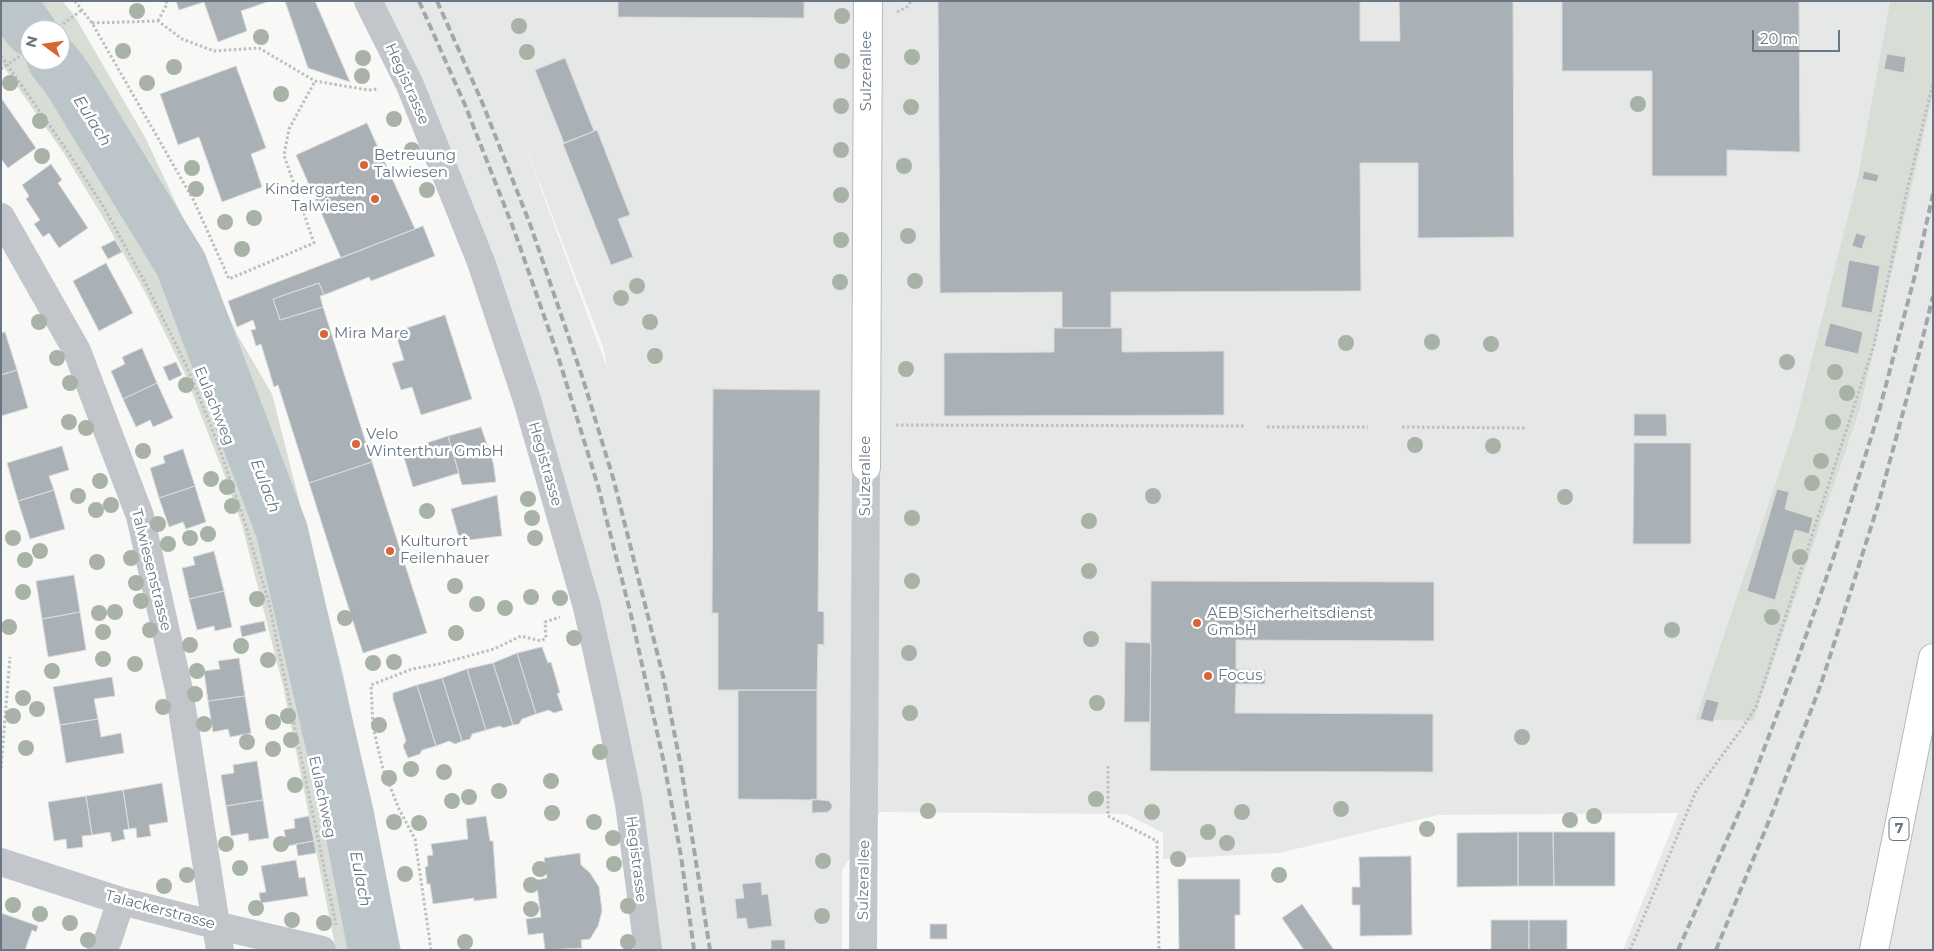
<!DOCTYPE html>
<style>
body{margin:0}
#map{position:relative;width:1934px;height:951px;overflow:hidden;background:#f8f8f6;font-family:Montserrat,sans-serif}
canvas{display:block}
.frame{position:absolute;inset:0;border:2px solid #697785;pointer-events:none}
.north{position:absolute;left:20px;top:20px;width:50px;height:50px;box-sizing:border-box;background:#fff;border:1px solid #c3c9ce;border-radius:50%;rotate:284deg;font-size:14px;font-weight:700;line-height:20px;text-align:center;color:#697785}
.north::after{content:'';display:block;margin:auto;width:18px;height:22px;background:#d96436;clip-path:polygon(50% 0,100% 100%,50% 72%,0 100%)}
.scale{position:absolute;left:1752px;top:30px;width:88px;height:22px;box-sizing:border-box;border:2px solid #697785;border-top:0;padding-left:6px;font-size:15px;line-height:18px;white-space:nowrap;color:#697785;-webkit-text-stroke:4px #fff;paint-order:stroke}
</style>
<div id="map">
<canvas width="1934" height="951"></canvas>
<div class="frame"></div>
<div class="north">N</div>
<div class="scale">20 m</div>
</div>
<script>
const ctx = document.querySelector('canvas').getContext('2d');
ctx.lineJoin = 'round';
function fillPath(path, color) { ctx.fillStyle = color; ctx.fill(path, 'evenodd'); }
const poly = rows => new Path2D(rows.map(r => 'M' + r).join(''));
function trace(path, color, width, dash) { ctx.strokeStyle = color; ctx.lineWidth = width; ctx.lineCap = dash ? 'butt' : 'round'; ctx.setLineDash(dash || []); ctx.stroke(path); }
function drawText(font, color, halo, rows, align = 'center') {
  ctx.font = font + ' Montserrat,sans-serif'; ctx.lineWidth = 5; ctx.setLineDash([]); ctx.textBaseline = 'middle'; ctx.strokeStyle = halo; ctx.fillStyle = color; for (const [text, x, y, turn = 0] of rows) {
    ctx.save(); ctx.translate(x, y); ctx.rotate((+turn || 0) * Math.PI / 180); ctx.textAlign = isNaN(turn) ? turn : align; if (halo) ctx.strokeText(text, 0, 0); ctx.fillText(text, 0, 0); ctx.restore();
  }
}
fillPath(poly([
 [377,1,1890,1,1858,176,1794,428,1695,720,1753,721,1860,411,1933,95,1933,950,1623,950,1678,813,1438,815,1279,853,1163,859,1163,833,1126,814,880,812,842,870,842,950,661,950,541,406,463,180],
 [528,153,603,347,608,370,528,154]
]), '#e6e7e7');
fillPath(poly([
 [1,1,62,1,74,15,146,139,238,336,272,394,343,673,401,950,336,950,283,686,242,525,224,474,184,372,145,292,104,219,65,155,1,63],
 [30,30,60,30,60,60,30,60],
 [1890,1,1933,1,1933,95,1860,410,1753,721,1695,720,1794,428,1858,176]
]), '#d8ddd5');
trace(poly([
 [8,1,30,30],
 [53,60,67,78,181,264,282,531,348,815,374,950]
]), '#bcc5ca', 52);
const building = poly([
 [176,1,270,1,241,11,247,31,218,42,204,2,179,10,176,1],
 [285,1,315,1,350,82,308,68,285,1],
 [618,1,804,1,804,18,618,17,618,1],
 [938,1,1360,1,1360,41,1400,41,1399,1,1513,1,1514,237,1418,238,1418,163,1360,163,1361,291,1111,292,1111,328,1062,328,1062,292,940,293,938,1],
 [1562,1,1799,1,1800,152,1727,150,1727,176,1652,176,1652,71,1562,71,1562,1],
 [1887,54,1906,57,1904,73,1884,69,1887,54],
 [565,58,594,131,564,143,535,70,565,58],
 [236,66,266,148,251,154,262,187,222,202,199,137,178,145,160,94,236,66],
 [1,98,36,148,8,168,1,159,1,98],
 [367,123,415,229,341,258,296,155,367,123],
 [597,130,630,215,618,219,633,257,611,265,563,144,597,130],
 [51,164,62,180,58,183,88,228,59,248,49,233,43,237,34,224,40,220,26,199,29,196,22,185,51,164],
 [1864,171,1879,175,1877,182,1862,179,1864,171],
 [423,226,435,256,371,281,369,277,324,295,319,283,273,299,280,320,323,307,372,462,309,483,278,385,274,387,261,344,256,346,251,330,256,329,253,320,237,327,228,301,423,226],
 [1856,233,1866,236,1862,249,1852,246,1856,233],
 [115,240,122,252,108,259,101,247,115,240],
 [1849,260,1880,266,1872,313,1841,307,1849,260],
 [106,263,133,313,99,331,73,281,106,263],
 [319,283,324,295,320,296,323,307,280,320,273,299,319,283],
 [445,315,472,399,421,415,412,387,401,390,392,363,404,360,395,332,445,315],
 [1830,323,1863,332,1858,354,1824,346,1830,323],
 [1054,328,1122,328,1122,352,1224,351,1224,415,944,416,944,353,1054,352,1054,328],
 [5,332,17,370,1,375,1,333,5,332],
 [142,348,157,383,123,399,111,371,125,364,122,357,142,348],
 [176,362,182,375,169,381,163,367,176,362],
 [17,370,28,408,1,416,1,375,17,370],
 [157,383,173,418,153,427,150,420,136,427,123,399,157,383],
 [713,389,820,390,818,611,824,612,824,645,818,644,817,690,718,690,718,613,712,613,713,389],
 [1634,414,1666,414,1667,436,1634,436,1634,414],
 [481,427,493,462,496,482,462,485,448,436,481,427],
 [448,436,459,473,413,487,402,451,448,436],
 [1634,443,1691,443,1691,544,1633,544,1634,443],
 [62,446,69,470,49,476,54,490,18,501,7,463,62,446],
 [183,449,195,486,159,498,150,468,165,463,163,456,183,449],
 [372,462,427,633,363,653,309,483,372,462],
 [195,486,206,522,186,529,183,522,169,527,159,498,195,486],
 [1777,489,1789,492,1785,509,1813,518,1809,534,1795,530,1775,600,1747,591,1777,489],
 [54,490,65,529,30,539,18,501,54,490],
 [497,495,502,536,460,541,451,509,497,495],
 [214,551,224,591,189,599,182,568,195,565,193,557,214,551],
 [74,575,80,612,42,619,36,581,74,575],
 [1151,581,1434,582,1434,641,1236,640,1236,669,1265,670,1265,684,1236,684,1235,713,1433,714,1433,772,1150,771,1151,581],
 [224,591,232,627,215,631,214,626,197,630,189,599,224,591],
 [80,612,86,650,48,657,42,619,80,612],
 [264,621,266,631,242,637,240,626,264,621],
 [1125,642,1151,643,1150,722,1124,722,1125,642],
 [542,647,548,663,551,662,560,693,557,693,563,710,554,713,549,710,536,714,517,653,542,647],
 [517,653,536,714,522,719,519,724,513,725,493,663,517,653],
 [239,658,245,696,208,701,204,671,220,669,218,661,239,658],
 [493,663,513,725,503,728,500,726,486,730,467,669,493,663],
 [467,669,486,730,472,734,470,739,462,741,442,678,467,669],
 [112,677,115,696,94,699,98,719,60,725,53,687,112,677],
 [442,678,462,741,455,744,449,741,436,746,417,685,442,678],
 [417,685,436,746,422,750,420,754,408,758,403,746,406,741,393,699,393,693,417,685],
 [738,690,817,690,817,800,738,799,738,690],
 [245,696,251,733,230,737,228,729,213,732,208,701,245,696],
 [1706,699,1719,702,1713,722,1700,719,1706,699],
 [98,719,101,737,121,733,124,753,66,763,60,725,98,719],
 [257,761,263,800,226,806,221,775,234,773,233,765,257,761],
 [162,783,168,822,149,825,151,836,137,838,136,828,129,829,123,790,162,783],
 [123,790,129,829,123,830,125,839,112,842,110,832,92,835,86,796,123,790],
 [86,796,92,835,82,836,83,847,67,849,66,839,54,841,48,802,86,796],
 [812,799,829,801,832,805,832,808,828,812,812,813,812,799],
 [263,800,269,838,249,841,248,833,231,836,226,806,263,800],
 [309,816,314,841,287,846,284,830,295,828,294,819,309,816],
 [486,816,490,841,493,841,497,898,474,901,474,898,433,904,430,884,427,884,425,867,428,866,427,856,433,855,431,844,468,839,466,819,486,816],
 [1518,832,1518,886,1457,887,1457,833,1518,832],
 [1518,832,1553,832,1554,886,1518,886,1518,832],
 [1553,832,1615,832,1615,886,1554,886,1553,832],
 [314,841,316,853,298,856,296,844,314,841],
 [580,853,581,865,590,873,599,887,602,911,598,926,590,939,581,940,582,948,545,950,543,933,528,935,526,919,541,917,536,880,547,878,544,858,580,853],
 [1411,856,1412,935,1360,936,1360,905,1352,905,1352,887,1360,887,1359,857,1411,856],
 [296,860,299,878,305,877,308,896,261,903,259,893,266,892,261,866,296,860],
 [1178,879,1240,879,1240,915,1235,915,1235,950,1179,950,1178,879],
 [761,882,762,895,768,894,772,926,748,929,746,918,737,919,735,899,744,898,742,884,761,882],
 [1302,904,1334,950,1304,950,1282,918,1302,904],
 [1,913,38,926,36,932,32,930,25,950,1,950,1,913],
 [1491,920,1529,920,1529,950,1491,950,1491,920],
 [1529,920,1567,920,1567,950,1529,950,1529,920],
 [930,924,947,924,947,939,930,939,930,924],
 [771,940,785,940,785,950,771,950,771,940]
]);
fillPath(building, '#a9b0b6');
trace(building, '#dadad8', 1);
const secondary = poly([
 [866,467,868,1]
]);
const primary = poly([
 [1874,950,1933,658]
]);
trace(secondary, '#b4b9be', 30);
trace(primary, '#b5b9bd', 30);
trace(poly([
 [75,1,92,23,194,201,229,279,314,243,284,155,289,129,315,81],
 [897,12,907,7,911,1],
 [158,21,167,4,166,1],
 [92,23,158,21,182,39,214,51,259,48,315,81,368,90,379,89],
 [55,30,82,10],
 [1,56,64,146,103,206,149,290,187,367,218,444,245,523,269,603,336,925],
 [1,69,30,49],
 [896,425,1245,426],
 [1267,427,1368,427],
 [1402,427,1526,428],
 [1108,766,1108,816,1157,841,1159,950],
 [1,768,10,657],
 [431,950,415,839,399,809,383,769,373,727,371,685,412,669,439,664,494,649,521,636,541,641,546,638,545,622,560,617],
 [1630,950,1696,791,1743,727,1756,707,1764,683,1874,345,1907,190,1933,83]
]), '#bcbec1', 3, [2.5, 2.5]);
trace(poly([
 [368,1,410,85,481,262,527,400,587,607,608,702,629,804,648,950],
 [1,217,77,351,140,516,179,690,220,950],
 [1,862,121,901,215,925,322,950],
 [101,950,108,940,121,901],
 [863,950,866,467]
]), '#c2c5c9', 28);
trace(secondary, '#fff', 28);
trace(primary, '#fff', 28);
trace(poly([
 [419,1,465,105,514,230,557,353,598,486,631,615,664,763,681,856,694,950],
 [437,1,482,102,530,224,583,379,614,481,664,680,681,767,710,950],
 [1678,950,1745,799,1791,678,1834,556,1878,415,1915,275,1933,194],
 [1716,950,1773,811,1821,684,1840,625,1878,505,1919,353,1933,296]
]), '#a1a7ad', 4, [8, 4]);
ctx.fillStyle = '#a8b2a6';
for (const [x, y] of [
 [137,11],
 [842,16],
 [519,26],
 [261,37],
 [123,51],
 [527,52],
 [912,57],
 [363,58],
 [842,61],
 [174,67],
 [362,76],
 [10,83],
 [147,83],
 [281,94],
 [1638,104],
 [841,106],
 [911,107],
 [394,119],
 [40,121],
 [412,150],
 [841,150],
 [42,156],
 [904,166],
 [192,168],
 [196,189],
 [427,190],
 [841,195],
 [254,218],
 [225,222],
 [908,236],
 [841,240],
 [242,249],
 [915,281],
 [840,282],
 [637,286],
 [621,298],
 [39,322],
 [650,322],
 [1432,342],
 [1346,343],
 [1491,344],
 [655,356],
 [57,358],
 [1787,362],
 [906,369],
 [1835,372],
 [70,383],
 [186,385],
 [1847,393],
 [69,422],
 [1833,422],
 [86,428],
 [1415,445],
 [1493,446],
 [143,451],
 [1821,461],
 [211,479],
 [100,481],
 [1812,483],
 [227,487],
 [78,496],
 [1153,496],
 [1565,497],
 [528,499],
 [111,505],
 [232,506],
 [96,510],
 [427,511],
 [532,518],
 [912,518],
 [1089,521],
 [158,524],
 [208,534],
 [13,538],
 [190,538],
 [535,538],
 [168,544],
 [40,551],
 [1800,557],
 [131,558],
 [25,560],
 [97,562],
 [1089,571],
 [912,581],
 [136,583],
 [455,586],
 [23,592],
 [531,597],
 [560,598],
 [257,599],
 [141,601],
 [477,604],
 [505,608],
 [115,612],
 [99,613],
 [1772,617],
 [345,618],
 [9,627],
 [150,630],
 [1672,630],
 [103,632],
 [456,633],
 [574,638],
 [1091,639],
 [190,645],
 [241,646],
 [909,653],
 [103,659],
 [268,660],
 [394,662],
 [373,663],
 [135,664],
 [52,671],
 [197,671],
 [195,694],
 [23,698],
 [1097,703],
 [163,707],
 [37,709],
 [910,713],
 [13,716],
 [288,716],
 [273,722],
 [204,724],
 [379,725],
 [1522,737],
 [291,740],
 [247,742],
 [26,748],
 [273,749],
 [600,752],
 [411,769],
 [444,772],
 [389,778],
 [551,781],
 [295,785],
 [499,791],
 [469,797],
 [1096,799],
 [452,801],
 [1341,809],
 [928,811],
 [1152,812],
 [1242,812],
 [552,813],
 [1594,816],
 [1570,820],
 [394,822],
 [594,822],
 [419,823],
 [1427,829],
 [1208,832],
 [613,838],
 [1227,843],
 [226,844],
 [281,844],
 [1178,859],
 [823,861],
 [614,864],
 [240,868],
 [540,869],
 [405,874],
 [187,875],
 [1279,875],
 [531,885],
 [164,886],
 [13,905],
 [628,906],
 [256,908],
 [531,909],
 [40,914],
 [822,916],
 [292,920],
 [70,923],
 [324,923],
 [88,940],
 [465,942],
 [628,942]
]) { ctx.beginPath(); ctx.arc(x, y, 8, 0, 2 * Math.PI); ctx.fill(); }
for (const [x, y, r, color] of [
 [364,165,5,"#d96436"],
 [375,199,5,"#d96436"],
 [324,334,5,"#d96436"],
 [356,444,5,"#d96436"],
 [390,551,5,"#d96436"],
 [1197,623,5,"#d96436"],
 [1208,676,5,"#d96436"]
]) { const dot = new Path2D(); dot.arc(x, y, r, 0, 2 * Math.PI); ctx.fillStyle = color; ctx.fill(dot); trace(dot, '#fff', 2); }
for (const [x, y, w] of [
 [1899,829,20]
]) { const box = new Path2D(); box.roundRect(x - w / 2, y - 11.5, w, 23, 4); ctx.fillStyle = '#fff'; ctx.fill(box); trace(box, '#697785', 1); }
drawText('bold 14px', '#697785', null, [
 ["7",1899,829]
]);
drawText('15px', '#697785', '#fff', [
 ["Sulzerallee",867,71,-90],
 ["Hegistrasse",407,84,66],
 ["Eulachweg",214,406,68],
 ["Hegistrasse",545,464,74],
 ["Sulzerallee",866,476,-90],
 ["Talwiesenstrasse",151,570,76],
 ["Eulachweg",322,797,78],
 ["Hegistrasse",636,859,83],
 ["Sulzerallee",864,880,-89],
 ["Talackerstrasse",160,910,15]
]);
drawText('15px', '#697785', '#fff', [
 ["Betreuung",374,156],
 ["Talwiesen",374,173],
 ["Kindergarten",365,190,"right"],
 ["Talwiesen",365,207,"right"],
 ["Mira Mare",334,334],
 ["Velo",366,435],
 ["Winterthur GmbH",366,452],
 ["Kulturort",400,542],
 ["Feilenhauer",400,559],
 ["AEB Sicherheitsdienst",1207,614],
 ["GmbH",1207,631],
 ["Focus",1218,676]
], 'left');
drawText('italic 16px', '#657780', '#fff', [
 ["Eulach",92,121,58],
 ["Eulach",265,486,69],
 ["Eulach",360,879,79]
]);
</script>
